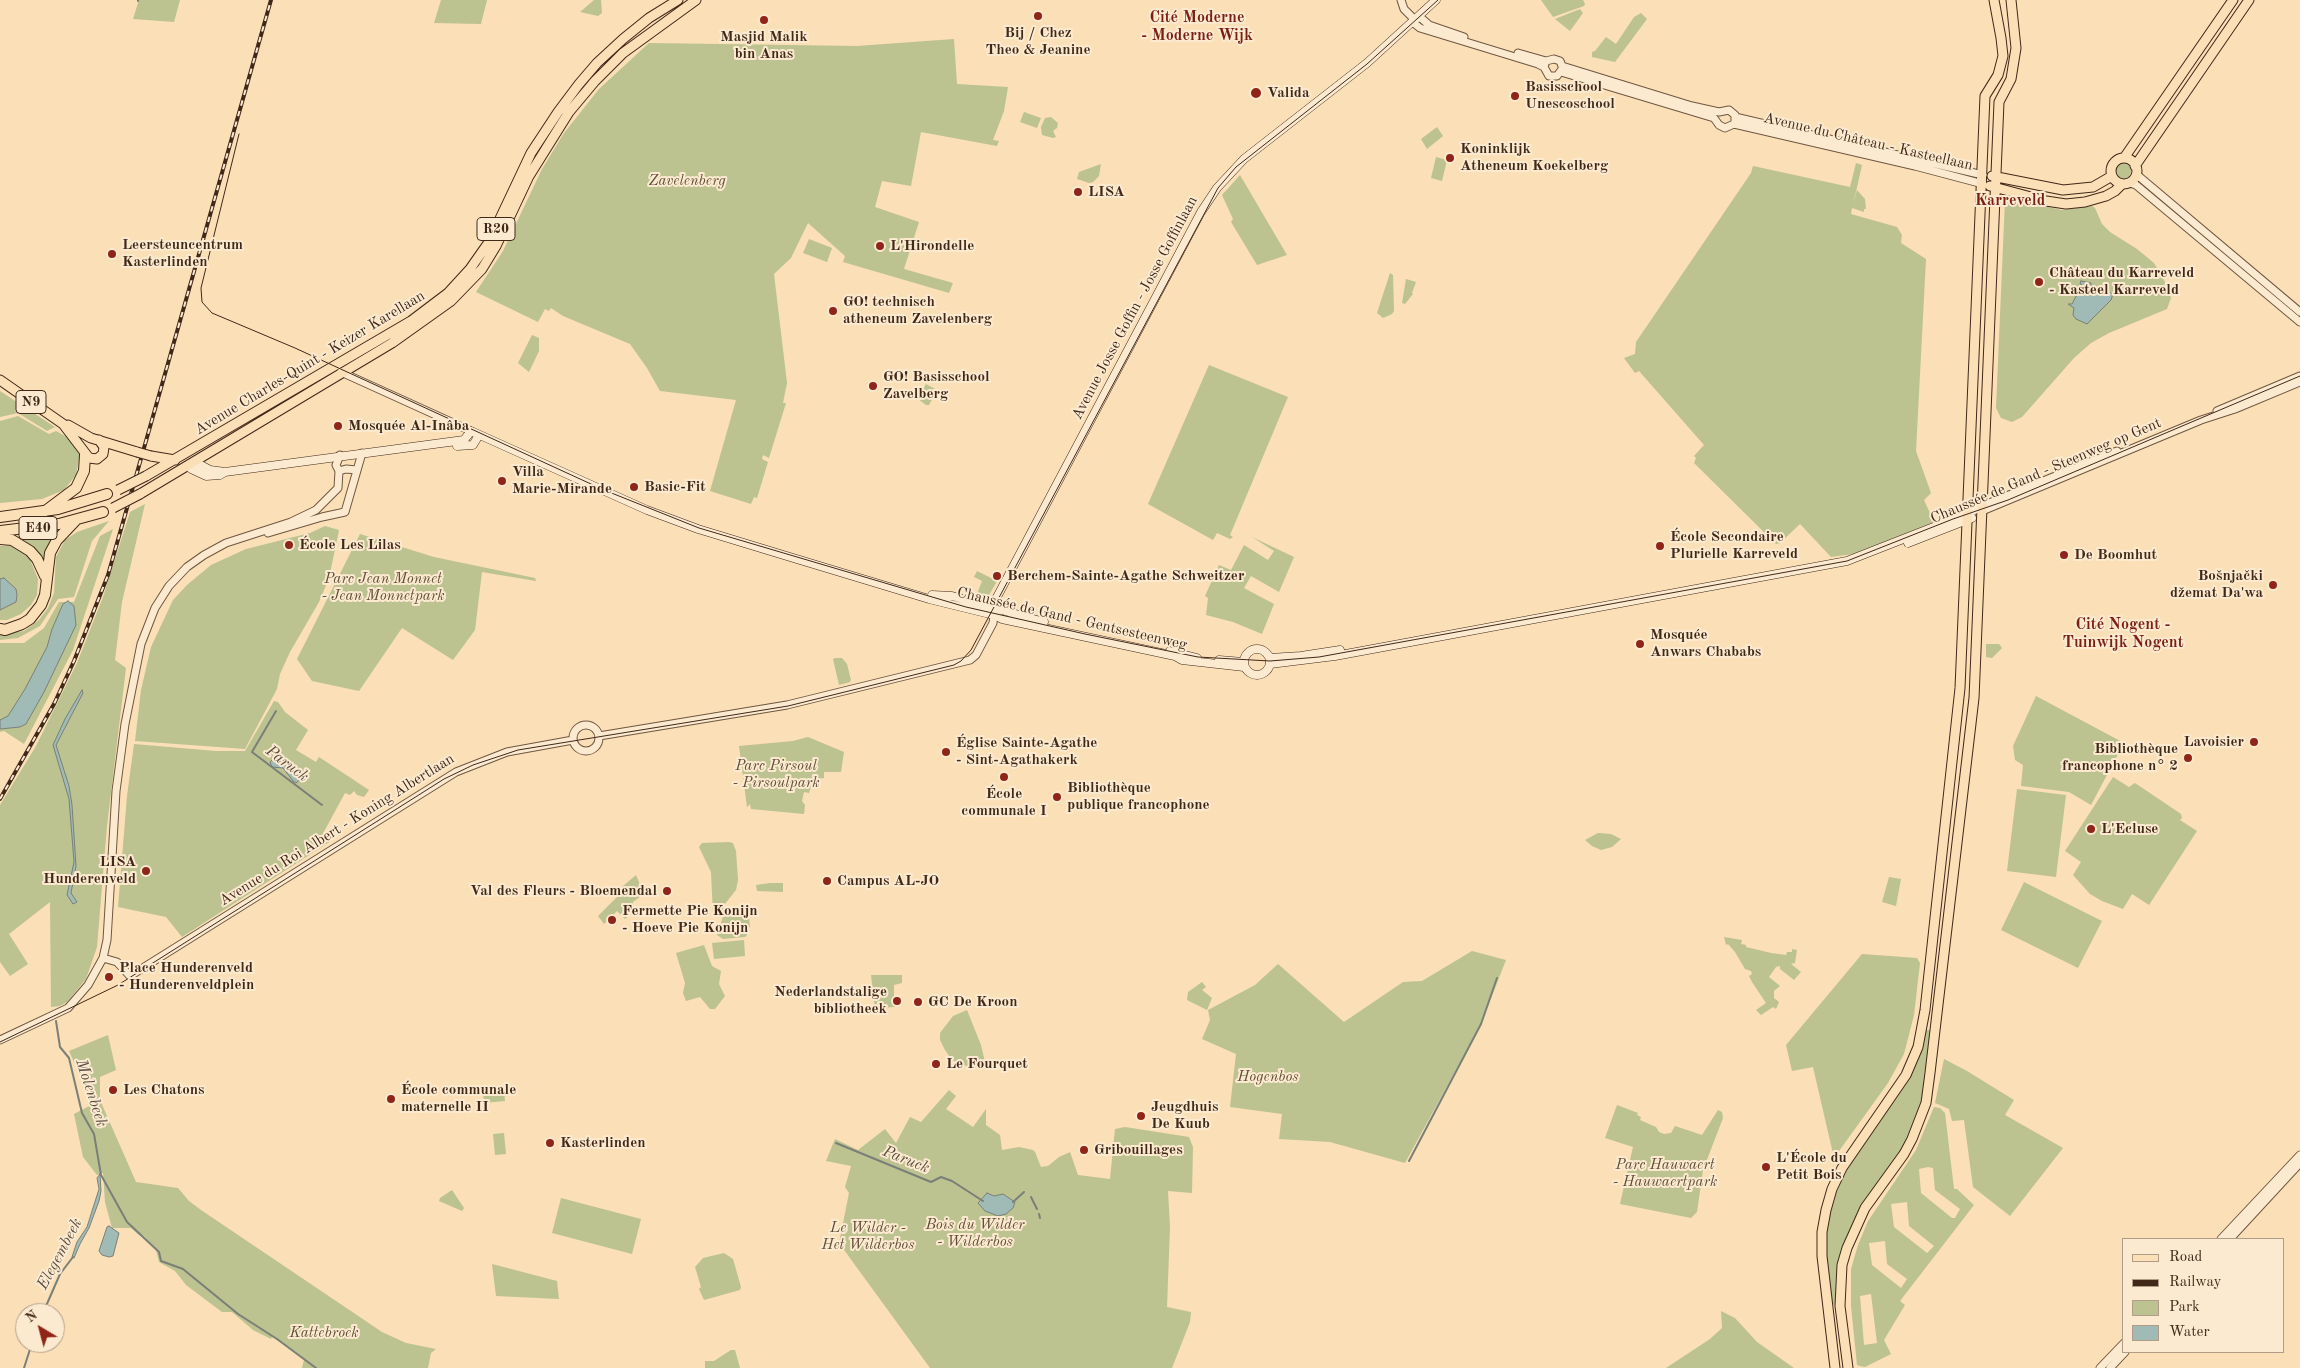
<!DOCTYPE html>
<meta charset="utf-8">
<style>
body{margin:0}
#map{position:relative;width:2300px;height:1368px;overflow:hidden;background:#fadfb7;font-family:"Old Standard TT",serif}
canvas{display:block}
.legend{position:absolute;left:2122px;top:1238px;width:162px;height:115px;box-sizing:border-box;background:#fcead0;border:1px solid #b19c87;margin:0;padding:6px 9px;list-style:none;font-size:15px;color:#412819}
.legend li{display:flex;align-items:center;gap:10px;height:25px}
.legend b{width:25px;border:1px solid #b19c87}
.north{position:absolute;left:15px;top:1303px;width:50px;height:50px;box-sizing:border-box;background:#fcead0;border:1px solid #b19c87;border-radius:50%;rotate:323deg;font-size:14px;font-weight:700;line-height:20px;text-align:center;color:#412819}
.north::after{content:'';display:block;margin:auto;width:18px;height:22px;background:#8f2418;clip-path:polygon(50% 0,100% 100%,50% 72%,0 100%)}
</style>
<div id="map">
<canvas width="2300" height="1368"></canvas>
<ul class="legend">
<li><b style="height:6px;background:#fadfb7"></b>Road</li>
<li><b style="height:6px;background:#412819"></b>Railway</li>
<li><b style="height:14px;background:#bcc290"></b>Park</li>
<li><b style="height:14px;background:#a0bbb6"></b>Water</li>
</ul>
<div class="north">N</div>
</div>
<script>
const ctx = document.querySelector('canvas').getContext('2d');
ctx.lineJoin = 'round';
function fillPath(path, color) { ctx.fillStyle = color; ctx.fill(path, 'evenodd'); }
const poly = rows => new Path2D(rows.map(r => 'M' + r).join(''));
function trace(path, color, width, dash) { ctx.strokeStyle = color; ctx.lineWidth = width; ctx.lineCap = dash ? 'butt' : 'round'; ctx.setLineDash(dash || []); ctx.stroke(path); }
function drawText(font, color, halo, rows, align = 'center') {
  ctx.font = font + ' "Old Standard TT",serif'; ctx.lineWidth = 4; ctx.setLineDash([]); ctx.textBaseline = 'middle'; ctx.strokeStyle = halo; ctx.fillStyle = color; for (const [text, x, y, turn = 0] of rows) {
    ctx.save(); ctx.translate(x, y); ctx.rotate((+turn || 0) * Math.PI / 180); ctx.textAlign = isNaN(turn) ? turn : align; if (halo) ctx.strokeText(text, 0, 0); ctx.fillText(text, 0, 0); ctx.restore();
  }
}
fillPath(poly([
 [139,0,180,0,174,22,133,19],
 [441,0,487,0,481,24,434,23],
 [594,0,601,0,602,13,598,16,580,12],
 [1541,0,1583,0,1585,4,1584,6,1553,17],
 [1580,9,1583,13,1570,31,1555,19],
 [1641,13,1647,19,1615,62,1592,57,1592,52,1595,51,1606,37,1616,44,1634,17],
 [954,39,957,84,1008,87,1004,111,993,140,999,141,997,146,921,132,911,186,882,181,875,207,919,222,904,269,953,283,949,293,843,262,845,256,808,223,791,258,774,274,787,383,783,403,786,403,769,458,763,455,762,459,768,462,757,498,754,497,751,504,710,491,736,400,660,391,647,368,630,344,563,316,551,308,549,311,545,309,538,322,476,292,503,251,542,169,564,133,599,89,649,43,857,46],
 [1024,112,1041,118,1037,128,1020,122],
 [1051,117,1058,123,1057,128,1053,131,1056,137,1053,138,1042,135,1041,127,1045,118],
 [1437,127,1443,136,1427,149,1421,139],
 [1436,157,1447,160,1442,181,1431,178],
 [1856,163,1862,165,1853,205,1857,190,1865,199,1866,209,1864,209,1864,212,1852,208,1851,214,1897,227,1902,235,1901,243,1926,259,1916,451,1931,493,1924,500,1934,522,1861,553,1831,557,1800,524,1780,543,1776,544,1694,463,1696,458,1694,456,1704,445,1639,371,1635,373,1624,358,1635,354,1636,342,1751,173,1753,166,1850,187],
 '2115 171a8 8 0 1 1 16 0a8 8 0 1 1-16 0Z',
 [1101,164,1099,176,1093,182,1089,183,1077,179,1079,172],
 [1240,175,1287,255,1257,265,1231,222,1233,219,1222,195],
 [2008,198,2062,210,2092,206,2095,208,2102,224,2110,232,2137,249,2154,263,2165,282,2171,298,2167,309,2109,333,2091,343,2074,358,2022,417,2012,422,2001,418,1996,408,2005,200],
 [809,239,832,248,827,262,803,253],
 [1390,273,1393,275,1394,311,1392,314,1383,318,1377,313],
 [1406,279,1416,282,1412,293,1413,294,1405,304,1402,303],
 [532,335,539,338,539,351,529,372,518,363],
 [1209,365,1288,397,1230,535,1233,537,1230,539,1217,533,1213,540,1148,504],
 [926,384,937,390,929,405,926,405,918,399],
 [0,391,55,427,47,431,18,413,0,417],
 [18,416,49,434,56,431,67,437,80,454,76,475,64,490,42,499,0,503,0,421],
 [145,504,122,602,115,660,126,668,107,826,97,947,86,979,67,1002,60,1006,51,1007,50,902,9,934,28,964,10,976,0,962,0,805,36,746,77,663,103,597,130,512],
 [109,521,92,541,74,597,58,599,40,626,18,638,0,640,0,634,24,631,39,620,48,608,54,593,56,557,65,540,77,532],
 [325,526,339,530,329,578,319,602,290,652,280,674,277,689,245,749,135,741,141,690,151,647,173,600,187,585,211,565,246,549,310,533],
 [113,529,73,650,24,744,4,731,0,732,0,643,24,643,44,628,59,602,74,602,100,536],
 [64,530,45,565,39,554,25,541,16,536],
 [360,534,434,557,535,578,536,581,482,572,475,630,453,660,402,628,359,691,312,681,297,659],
 [1252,537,1294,557,1279,592,1251,576,1244,588,1274,604,1262,634,1233,622,1206,615,1208,598,1205,596,1219,565,1231,570,1244,545,1268,560,1274,551],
 [0,546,11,546,29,557,38,579,37,595,31,605,21,614,7,620,0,620],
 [977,571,997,581,988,597,977,594,982,581,974,577],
 [1986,644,1999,644,2002,648,1992,658,1986,657],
 [835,658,842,658,847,664,851,680,850,682,839,685,833,659],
 [2036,696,2124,743,2091,805,2069,792,2021,786,2023,765,2015,760,2013,746],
 [274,701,278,702,285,712,308,730,296,750,316,762,319,757,369,790,364,797,357,795,354,791,350,795,345,793,321,837,331,841,182,937,166,917,118,907,127,796,134,744,216,751,245,751],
 [808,737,844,752,841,772,824,772,824,778,815,779,815,788,811,787,809,793,804,792,802,801,805,805,804,814,751,809,750,804,747,807,739,746,793,741],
 [2113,777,2129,787,2135,783,2181,814,2182,818,2180,820,2197,831,2149,905,2132,894,2123,909,2102,901,2090,894,2073,875,2081,862,2065,851],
 [2017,789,2066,795,2056,877,2007,871],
 [1598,833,1611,834,1621,839,1612,847,1601,850,1592,846,1585,840],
 [729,842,733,843,736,851,738,880,736,890,724,905,721,917,713,915,711,872,699,847,702,843],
 [636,875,644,894,633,902,633,912,625,919,617,911,604,924,598,916,618,896,616,892],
 [1889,877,1901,879,1896,906,1882,902],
 [2024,882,2102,921,2078,968,2001,930],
 [770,883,783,883,783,892,757,891,756,885],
 [726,907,748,908,750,927,747,929,747,935,745,937,723,939,717,935],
 [1724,937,1742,940,1741,944,1746,945,1746,947,1771,953,1786,955,1787,952,1792,952,1792,949,1797,950,1795,963,1791,964,1801,972,1794,980,1780,969,1780,966,1776,967,1769,977,1780,986,1774,991,1774,998,1779,1002,1776,1009,1773,1007,1761,1015,1756,1010,1766,1003,1752,982,1749,976,1752,974,1751,971,1745,969,1735,952,1728,944,1726,945],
 [744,940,745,956,714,959,712,943],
 [704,945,712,966,721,971,719,984,725,996,715,1009,710,1009,700,997,686,1001,683,993,685,983,676,953],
 [1472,951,1506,960,1481,1024,1405,1163,1330,1142,1279,1139,1282,1114,1230,1107,1236,1054,1202,1039,1210,1020,1208,1010,1255,985,1278,964,1344,1022,1403,982,1422,981],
 [1862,954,1917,958,1920,963,1914,1015,1904,1054,1888,1083,1834,1158,1813,1067,1792,1071,1786,1045],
 [871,975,902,975,902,983,894,985,894,1005,901,1006,875,1009],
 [1202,982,1206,987,1202,990,1212,998,1207,1010,1187,1000,1188,992],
 [967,1010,981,1045,986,1066,971,1068,952,1060,945,1050,940,1040,940,1033,953,1016],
 [1924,1030,1932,1030,1924,1099,1911,1138,1858,1216,1837,1304,1833,1305,1829,1303,1825,1277,1826,1219,1840,1177,1890,1105],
 [108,1035,116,1070,100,1077,100,1100,136,1182,178,1188,189,1201,201,1210,382,1332,406,1343,436,1349,431,1353,428,1368,302,1368,304,1360,296,1352,272,1337,271,1339,253,1330,232,1312,222,1312,186,1285,175,1271,159,1262,156,1250,144,1236,139,1235,131,1228,112,1228,105,1202,103,1173,97,1175,83,1157,74,1114,93,1104,69,1051],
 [1944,1059,1967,1071,2014,1100,2005,1115,2063,1148,2010,1216,1973,1187,1964,1120,1952,1121,1949,1109,1935,1103],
 [504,1089,505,1101,484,1103,483,1092],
 [949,1090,956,1096,946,1109,973,1127,986,1109,986,1125,1000,1135,1002,1150,1019,1147,1033,1150,1035,1152,1041,1167,1048,1166,1059,1157,1070,1152,1078,1175,1110,1179,1115,1129,1125,1127,1189,1137,1193,1147,1192,1193,1168,1191,1170,1227,1167,1307,1191,1312,1190,1322,1172,1368,930,1368,839,1243,849,1193,845,1187,851,1166,826,1161,835,1139,858,1150,885,1129,896,1143,910,1117,921,1122],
 [1617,1105,1638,1113,1637,1115,1641,1117,1640,1120,1656,1127,1659,1132,1664,1134,1671,1133,1675,1126,1702,1135,1718,1110,1722,1112,1723,1118,1703,1170,1697,1212,1691,1218,1620,1204,1633,1147,1605,1138],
 [1934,1107,1940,1108,1945,1113,1954,1189,1957,1189,1974,1205,1900,1301,1905,1305,1884,1340,1891,1354,1865,1367,1860,1366,1857,1365,1851,1306,1851,1269,1858,1245,1868,1221,1916,1150],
 [1928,1167,1933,1168,1935,1190,1960,1209,1955,1218,1952,1218,1921,1193,1919,1169],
 [1907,1202,1909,1226,1934,1246,1927,1253,1894,1227,1891,1204],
 [1885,1241,1887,1264,1907,1279,1901,1288,1872,1265,1869,1243],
 [1871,1294,1877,1343,1864,1345,1860,1296],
 [504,1133,506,1154,495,1155,493,1134],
 [452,1190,464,1208,462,1211,439,1201,440,1198],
 [561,1198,641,1219,632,1254,552,1233],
 [724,1253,733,1259,741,1287,740,1290,704,1300,699,1289,701,1287,695,1267,703,1258],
 [492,1264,557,1281,559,1299,496,1296],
 [1721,1311,1735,1318,1757,1342,1794,1368,1666,1368,1710,1339,1722,1328],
 [731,1350,735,1350,740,1368,705,1368,705,1361,714,1361]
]), '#bcc290');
const water = poly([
 [2081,281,2091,283,2091,285,2113,294,2111,300,2087,324,2076,319,2073,315,2074,308,2068,304,2072,304,2082,285,2080,284,2081,281],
 [4,578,16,589,17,595,16,602,0,610,0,579,4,578],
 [68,601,74,606,76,625,44,692,26,724,20,727,0,729,0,720,8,716,25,689,47,647,52,629,63,604,68,601],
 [82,690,83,693,56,745,69,786,72,805,76,866,71,893,77,902,73,904,67,895,74,862,69,799,53,745,65,719,82,690],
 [273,759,290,767,295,775,299,775,302,778,296,783,293,781,283,768,272,767,270,762,273,759],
 [100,1174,101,1191,99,1201,89,1228,80,1244,74,1258,72,1257,77,1242,87,1227,99,1189,97,1178,100,1174],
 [987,1193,994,1196,1003,1194,1015,1202,1013,1208,1006,1214,998,1216,985,1211,978,1203,987,1193],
 [109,1226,119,1233,113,1256,109,1257,102,1255,99,1251,107,1227,109,1226]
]);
fillPath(water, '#a0bbb6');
trace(water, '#7a8077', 1);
trace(poly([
 [138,1,138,0],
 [276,711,252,752,322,805],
 [56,1021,60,1047,69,1058,82,1113,94,1134,101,1175,127,1222,159,1252,161,1261,183,1269,238,1314,277,1339,316,1368],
 [836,1143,931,1182,941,1177,952,1181,983,1201],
 [1409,1161,1481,1024,1497,978],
 [1031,1197,1037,1209],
 [1013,1202,1024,1192],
 [1039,1214,1040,1218],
 [43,1313,60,1274,73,1257],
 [24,1368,32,1343]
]), '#7a8077', 2);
const tertiary = poly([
 [1401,0,1404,9,1414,19],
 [1414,19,1415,24,1420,28,1538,64,1544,67,1549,76,1557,76,1562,69],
 [1414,19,1421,18,1429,25,1464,37],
 [1518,53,1546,61],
 [1544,67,1546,61,1554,59,1560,61,1562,66,1692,106,1719,112,1729,110,1735,115,1735,121],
 [1561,72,1714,118,1719,125,1725,128,1734,124,1915,166,1983,184],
 [1735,117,1983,175],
 [2136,174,2300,312],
 [2129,183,2136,185,2300,322],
 [341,372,471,431],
 [2217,411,2300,376],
 [339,471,346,469,357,470],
 [1982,506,2117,451],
 [1982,511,2201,420,2235,409,2300,382],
 [268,533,322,517,345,512,362,453],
 '573 738a13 13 0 1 1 26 0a13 13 0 1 1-26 0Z',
 [599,736,787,705,970,660,976,655,993,623,994,615],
 [103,958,117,962,130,976,456,772,507,752,573,740],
 [0,1040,68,1008,88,985,103,958,107,940,116,791,125,724,141,644,155,608,169,586,187,567,204,555,226,543,291,522,316,510,338,488,339,471,336,465,340,455],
 [2221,1239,2300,1155],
 [2230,1239,2300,1163],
 [2100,1368,2124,1343],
 [2110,1368,2125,1352]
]);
const secondary = poly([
 [457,446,473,445,479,435],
 [225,472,220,475,206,476,191,469,192,464,197,463,210,470,225,472,464,440,471,431,647,510,698,529,790,557,929,599,994,615,1002,619,1175,656,1182,660,1244,667],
 [1908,543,1972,518],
 [932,595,952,596,1044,622],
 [994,615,997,597,1201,212,1217,188,1244,159,1367,63,1436,0],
 '1244 662a13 13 0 1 1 26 0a13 13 0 1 1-26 0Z',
 [1170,651,1197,658],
 [1270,658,1301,656,1340,650],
 [1219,660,1243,662],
 [1270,664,1335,656,1847,561,1967,514,1982,506]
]);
const primary = poly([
 [2124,158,2233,0],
 '2111 171a13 13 0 1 1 26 0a13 13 0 1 1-26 0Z',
 [2135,166,2249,0],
 [1992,176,2063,190,2093,187,2112,176],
 [1990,186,2046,201,2066,204,2085,202,2106,196,2115,191,2122,184],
 [0,380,63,424,89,458,97,459,103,454,104,447,99,440],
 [68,425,91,438,137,452],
 [151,456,175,460],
 [146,476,411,321,448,293,470,269,489,242,531,153,558,112,579,84,597,63,623,39,649,18,678,0],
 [140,494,392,343,451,301,482,269,496,246,529,176,569,112,595,81,623,53,696,0],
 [1835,1368,1822,1256,1822,1232,1826,1210,1832,1189,1842,1168,1906,1075,1918,1047,1925,1010,1960,688,1985,96,1998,75,2003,56,2001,38,1994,0],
 [1848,1368,1840,1306,1842,1265,1847,1248,1865,1208,1904,1154,1912,1139,1926,1103,1930,1073,1974,698,1999,102,2011,79,2016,48,2011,0]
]);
const motorway = poly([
 [44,512,76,488,84,471,85,455],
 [0,517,58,509,107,494],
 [0,531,59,524,103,512],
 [0,539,12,540,30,551,37,559,45,576],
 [0,629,5,630,22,624,30,619,41,605,45,595,50,553,57,540,75,521]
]);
trace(tertiary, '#6f5640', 9);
trace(secondary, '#412819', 9);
trace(primary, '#412819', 11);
trace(motorway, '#412819', 12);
trace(tertiary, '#fcead0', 7);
trace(secondary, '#fcead0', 8);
trace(primary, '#fadfb7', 9);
trace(motorway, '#fadfb7', 10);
trace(poly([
 [239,134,201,288,202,302,212,313,295,348,604,490,699,528,966,607,1085,634,1198,657,1270,661,1319,657,1847,561,1953,519,2008,500,2300,376],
 [0,1042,118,985,444,779,473,765,518,750,788,706,954,665,961,661,971,650,1218,188,1236,167,1367,64,1438,0]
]), '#412819', 1);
const rail = poly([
 [0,799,54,704,74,661,108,575,271,0]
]);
trace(rail, '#412819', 4);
trace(rail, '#fcead0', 2, [5.5]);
const primaryBridge = poly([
 [137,452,151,456],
 [118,490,146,476],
 [113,508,140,494]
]);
trace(primaryBridge, '#412819', 11, []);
trace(primaryBridge, '#fadfb7', 9);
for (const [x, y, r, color] of [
 [1038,16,5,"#8f2418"],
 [764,20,5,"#8f2418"],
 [1256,93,6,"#8f2418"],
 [1515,96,5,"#8f2418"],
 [1450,158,5,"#8f2418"],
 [1078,192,5,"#8f2418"],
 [880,246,5,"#8f2418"],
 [112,254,5,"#8f2418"],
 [2039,282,5,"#8f2418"],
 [833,311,5,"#8f2418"],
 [873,386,5,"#8f2418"],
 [338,426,5,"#8f2418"],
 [502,481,5,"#8f2418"],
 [634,487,5,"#8f2418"],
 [289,545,5,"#8f2418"],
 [1660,546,5,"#8f2418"],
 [2064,555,5,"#8f2418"],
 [997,576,5,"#8f2418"],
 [2273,585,5,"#8f2418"],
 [1640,644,5,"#8f2418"],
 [2254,742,5,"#8f2418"],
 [946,752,5,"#8f2418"],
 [2188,758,5,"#8f2418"],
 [1004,777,5,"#8f2418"],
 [1057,797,5,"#8f2418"],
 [2091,829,5,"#8f2418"],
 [146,871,5,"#8f2418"],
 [827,881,5,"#8f2418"],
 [667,891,5,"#8f2418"],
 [612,920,5,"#8f2418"],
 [109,977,5,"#8f2418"],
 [897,1001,5,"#8f2418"],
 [918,1002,5,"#8f2418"],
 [936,1064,5,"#8f2418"],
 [113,1090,5,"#8f2418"],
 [391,1099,5,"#8f2418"],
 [1141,1116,5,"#8f2418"],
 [550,1143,5,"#8f2418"],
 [1084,1150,5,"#8f2418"],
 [1766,1167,5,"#8f2418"]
]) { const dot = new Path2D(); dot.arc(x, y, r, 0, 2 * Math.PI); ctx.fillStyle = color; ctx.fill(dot); trace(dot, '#fcead0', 2); }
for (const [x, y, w] of [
 [496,229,38],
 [31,402,30],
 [38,528,38]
]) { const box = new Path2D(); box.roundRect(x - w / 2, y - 11.5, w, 23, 4); ctx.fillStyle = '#fcead0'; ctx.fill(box); trace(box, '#412819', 1); }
drawText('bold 14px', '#412819', null, [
 ["R20",496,229],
 ["N9",31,402],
 ["E40",38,528]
]);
drawText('bold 15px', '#412819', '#fcead0', [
 ["Bij / Chez",1038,33,"center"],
 ["Theo & Jeanine",1038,50,"center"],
 ["Masjid Malik",764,37,"center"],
 ["bin Anas",764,54,"center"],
 ["Basisschool",1525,87],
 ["Unescoschool",1525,104],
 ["Valida",1267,93],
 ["Koninklijk",1460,149],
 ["Atheneum Koekelberg",1460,166],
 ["LISA",1088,192],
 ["Leersteuncentrum",122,245],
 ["Kasterlinden",122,262],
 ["L'Hirondelle",890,246],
 ["Château du Karreveld",2049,273],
 ["- Kasteel Karreveld",2049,290],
 ["GO! technisch",843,302],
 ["atheneum Zavelenberg",843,319],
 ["GO! Basisschool",883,377],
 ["Zavelberg",883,394],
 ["Mosquée Al-Inâba",348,426],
 ["Villa",512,472],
 ["Marie-Mirande",512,489],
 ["Basic-Fit",644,487],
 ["École Secondaire",1670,537],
 ["Plurielle Karreveld",1670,554],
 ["École Les Lilas",299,545],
 ["De Boomhut",2074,555],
 ["Berchem-Sainte-Agathe Schweitzer",1007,576],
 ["Bošnjački",2263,576,"right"],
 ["džemat Da'wa",2263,593,"right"],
 ["Mosquée",1650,635],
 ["Anwars Chababs",1650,652],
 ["Lavoisier",2244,742,"right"],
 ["Église Sainte-Agathe",956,743],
 ["- Sint-Agathakerk",956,760],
 ["Bibliothèque",2178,749,"right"],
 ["francophone n° 2",2178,766,"right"],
 ["Bibliothèque",1067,788],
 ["publique francophone",1067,805],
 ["École",1004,794,"center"],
 ["communale I",1004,811,"center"],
 ["L'Ecluse",2101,829],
 ["LISA",136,862,"right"],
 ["Hunderenveld",136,879,"right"],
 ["Campus AL-JO",837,881],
 ["Val des Fleurs - Bloemendal",657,891,"right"],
 ["Fermette Pie Konijn",622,911],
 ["- Hoeve Pie Konijn",622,928],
 ["Place Hunderenveld",119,968],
 ["- Hunderenveldplein",119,985],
 ["Nederlandstalige",887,992,"right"],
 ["bibliotheek",887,1009,"right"],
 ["GC De Kroon",928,1002],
 ["Le Fourquet",946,1064],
 ["Les Chatons",123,1090],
 ["École communale",401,1090],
 ["maternelle II",401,1107],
 ["Jeugdhuis",1151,1107],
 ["De Kuub",1151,1124],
 ["Kasterlinden",560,1143],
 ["Gribouillages",1094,1150],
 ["L'École du",1776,1158],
 ["Petit Bois",1776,1175]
], 'left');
drawText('15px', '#412819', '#fcead0', [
 ["Avenue du Château - Kasteellaan",1868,142,13],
 ["Avenue Josse Goffin - Josse Goffinlaan",1135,308,-62],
 ["Avenue Charles-Quint - Keizer Karellaan",310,363,-31],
 ["Chaussée de Gand - Steenweg op Gent",2046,471,-23],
 ["Chaussée de Gand - Gentsesteenweg",1072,619,13],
 ["Avenue du Roi Albert - Koning Albertlaan",337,830,-32]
]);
drawText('italic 15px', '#604e37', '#fcead0', [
 ["Zavelenberg",687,181],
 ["Parc Jean Monnet",383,579],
 ["- Jean Monnetpark",383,596],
 ["Parc Pirsoul",776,766],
 ["- Pirsoulpark",776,783],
 ["Hogenbos",1268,1077],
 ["Parc Hauwaert",1665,1165],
 ["- Hauwaertpark",1665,1182],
 ["Bois du Wilder",975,1225],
 ["- Wilderbos",975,1242],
 ["Le Wilder -",868,1228],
 ["Het Wilderbos",868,1245],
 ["Kattebroek",324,1333]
]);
drawText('bold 16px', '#7a1f14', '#fcead0', [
 ["Cité Moderne",1197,18],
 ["- Moderne Wijk",1197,36],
 ["Karreveld",2010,201],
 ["Cité Nogent -",2123,625],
 ["Tuinwijk Nogent",2123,643]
]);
drawText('italic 16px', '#594d40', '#fcead0', [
 ["Paruck",287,764,37],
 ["Molenbeek",91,1093,72],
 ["Paruck",906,1160,22],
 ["Elegembeek",60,1254,-62]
]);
</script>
